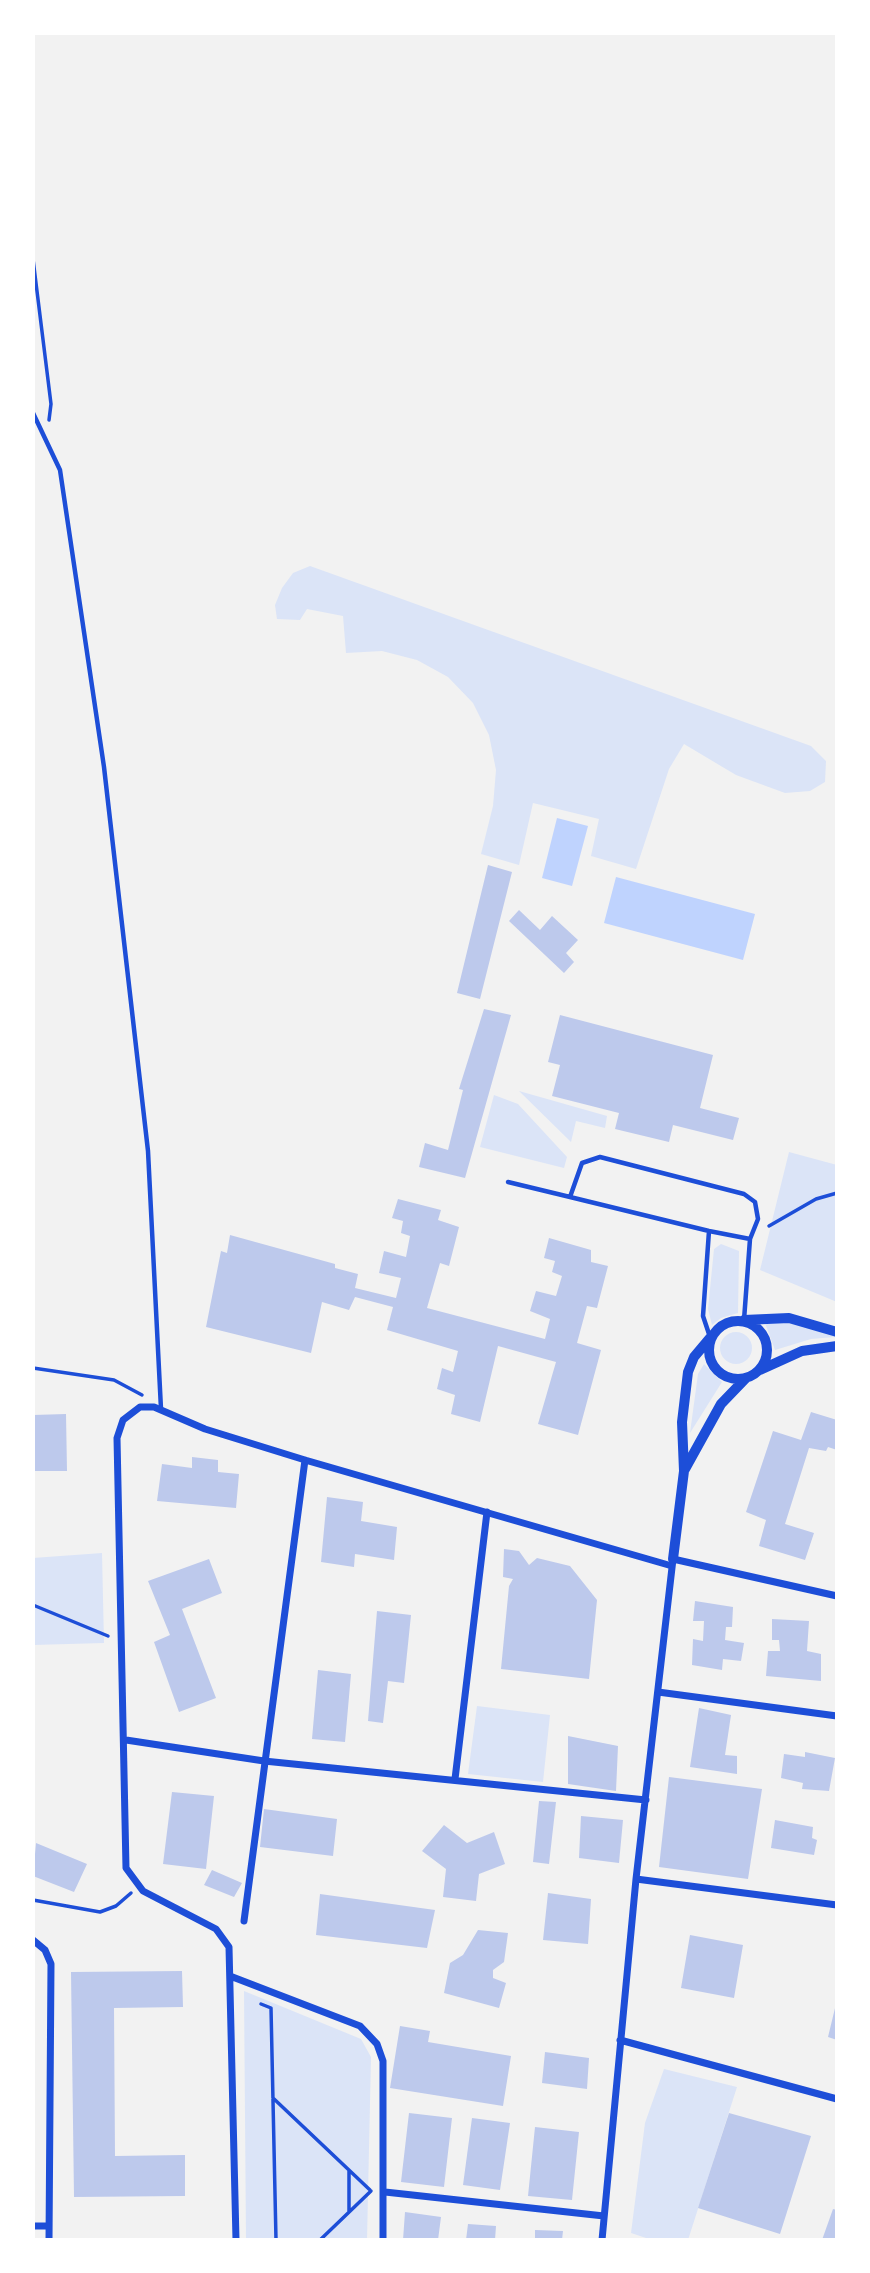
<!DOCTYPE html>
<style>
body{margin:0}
#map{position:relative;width:870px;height:2273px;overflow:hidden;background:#f2f2f2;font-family:Mulish,sans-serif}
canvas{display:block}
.frame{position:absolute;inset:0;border:35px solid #fff;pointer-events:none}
</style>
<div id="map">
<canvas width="870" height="2273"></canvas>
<div class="frame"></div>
</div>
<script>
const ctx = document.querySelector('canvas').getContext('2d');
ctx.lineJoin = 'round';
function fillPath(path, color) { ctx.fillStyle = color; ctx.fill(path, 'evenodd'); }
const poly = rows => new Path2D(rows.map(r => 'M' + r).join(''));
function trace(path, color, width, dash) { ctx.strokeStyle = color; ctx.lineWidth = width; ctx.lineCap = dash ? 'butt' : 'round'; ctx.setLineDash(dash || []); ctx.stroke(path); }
fillPath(poly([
 [310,566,811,746,826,761,825,782,810,791,785,793,736,775,684,744,669,769,636,869,591,856,599,819,533,803,519,865,481,854,493,806,496,770,489,735,473,703,448,677,417,660,382,651,346,653,343,616,307,609,300,620,277,619,275,605,282,588,293,573],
 [519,1091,607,1116,605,1128,576,1121,571,1142],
 [494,1095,518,1104,567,1157,564,1168,480,1147],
 [789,1152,837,1165,837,1302,760,1270],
 [721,1244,739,1251,738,1313,721,1318,712,1325,708,1309,714,1249],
 [787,1321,814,1329,835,1337,811,1339,775,1350,765,1323],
 '720 1348a16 16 0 1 1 32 0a16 16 0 1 1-32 0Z',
 [704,1364,722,1382,690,1433,698,1374],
 [102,1553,104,1643,33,1645,33,1558],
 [477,1706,550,1715,543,1782,468,1774],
 [244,1991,361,2039,371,2057,367,2240,246,2240],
 [664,2069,737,2087,688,2240,652,2240,631,2233,645,2123]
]), '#dbe4f7');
fillPath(poly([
 [557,818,588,826,572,886,542,878],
 [616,877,755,914,743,960,604,923]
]), '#bfd3fe');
fillPath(poly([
 [488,865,512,872,480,999,457,993],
 [519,910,540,930,552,916,578,940,566,953,574,962,564,973,509,921],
 [484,1009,511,1015,465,1178,419,1167,425,1143,448,1150,463,1090,459,1089],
 [560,1015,713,1055,700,1108,739,1118,733,1140,673,1125,669,1142,615,1129,619,1113,552,1096,560,1065,548,1062],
 [398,1199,441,1210,438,1220,459,1227,449,1266,440,1263,427,1308,545,1339,550,1319,530,1311,536,1291,556,1296,562,1276,552,1272,555,1261,544,1258,549,1238,591,1250,591,1262,608,1266,597,1308,587,1306,577,1343,601,1350,578,1435,538,1424,556,1362,498,1346,480,1422,451,1414,455,1395,437,1389,442,1368,453,1372,458,1351,387,1330,393,1307,355,1297,349,1310,322,1302,311,1353,206,1327,221,1251,227,1253,230,1235,335,1264,335,1268,358,1274,355,1288,396,1298,401,1278,379,1273,384,1251,406,1257,410,1236,401,1233,403,1221,392,1218],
 [811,1412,837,1420,837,1450,828,1447,826,1451,809,1448,785,1524,814,1533,805,1560,759,1546,766,1520,746,1512,773,1431,801,1440],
 [66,1414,67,1471,33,1471,33,1415],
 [192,1457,218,1460,218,1472,239,1474,236,1508,157,1501,162,1464,192,1468],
 [327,1497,363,1502,361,1521,397,1527,394,1560,355,1554,354,1567,321,1562],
 [504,1549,519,1551,529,1565,537,1558,570,1566,597,1600,589,1679,501,1669,509,1586,513,1579,503,1577],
 [209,1559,222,1593,182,1609,216,1698,179,1712,154,1642,170,1635,148,1581],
 [695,1601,733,1607,732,1627,726,1627,725,1640,744,1643,741,1661,723,1659,722,1670,692,1665,693,1639,703,1641,704,1621,693,1621],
 [377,1611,411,1615,404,1683,388,1681,383,1723,368,1721],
 [772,1619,809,1621,807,1651,821,1654,821,1681,766,1676,768,1651,780,1651,779,1640,772,1640],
 [318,1670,351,1674,345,1742,312,1739],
 [699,1708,731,1715,725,1755,737,1756,737,1774,690,1767],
 [568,1736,618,1746,616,1791,568,1784],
 [805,1752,835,1758,829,1791,802,1789,803,1783,781,1778,784,1754,805,1757],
 [669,1777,762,1789,748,1879,659,1867],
 [172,1792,214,1796,206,1869,163,1864],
 [539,1801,556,1802,549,1864,533,1862],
 [264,1809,337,1819,333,1856,260,1847],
 [581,1816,623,1820,619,1863,579,1858],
 [775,1820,813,1827,812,1838,817,1840,814,1855,771,1848],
 [444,1825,467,1843,494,1832,505,1864,479,1874,476,1901,443,1897,446,1869,422,1851],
 [36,1843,87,1864,74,1892,33,1876],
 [212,1870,242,1883,234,1897,204,1885],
 [548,1893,591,1899,588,1944,543,1940],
 [320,1894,435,1910,427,1948,316,1935],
 [478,1930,508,1933,504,1962,493,1970,493,1978,506,1983,499,2008,444,1993,450,1963,463,1955],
 [690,1935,743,1945,734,1998,681,1988],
 [182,1971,183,2007,114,2008,115,2156,185,2155,185,2196,74,2197,71,1972],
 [836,2004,837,2004,837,2040,828,2037],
 [400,2026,430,2031,428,2042,511,2056,503,2106,390,2088],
 [545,2052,589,2058,587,2089,542,2083],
 [409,2113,452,2118,444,2187,401,2182],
 [729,2113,811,2136,780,2234,698,2208],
 [472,2118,510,2123,500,2190,463,2185],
 [535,2127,579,2132,572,2200,528,2196],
 [833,2209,837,2210,837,2240,822,2240],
 [405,2212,441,2217,438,2240,403,2240],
 [468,2224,496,2226,495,2240,466,2240],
 [535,2230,563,2231,562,2240,535,2240]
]), '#bdc9ec');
trace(poly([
 [33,259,51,404,49,420],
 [769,1226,816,1199,837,1193],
 [33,1368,114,1380,142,1395],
 [33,1605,108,1636],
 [33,1900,100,1912,116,1906,131,1893],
 [261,2004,271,2008,276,2240],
 [273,2098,370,2190],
 [349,2171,349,2211],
 [320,2240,371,2191]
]), '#1d4ed8', 3.5);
trace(poly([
 [33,413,60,470,104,767,148,1151,161,1409],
 [508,1182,570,1197,709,1231,750,1239,758,1219,755,1202,744,1194,600,1157,582,1163,570,1197],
 [709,1231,703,1316,710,1337],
 [744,1320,750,1239]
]), '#1d4ed8', 4.5);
trace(poly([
 [658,1692,837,1716],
 [126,1740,264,1761,646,1800],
 [455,1779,487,1512],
 [636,1879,837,1905],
 [244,1921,305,1460],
 [33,1940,45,1950,51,1964,49,2240],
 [230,1976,360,2026,377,2044,383,2061,383,2240],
 [620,2040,837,2099],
 [385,2192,604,2216],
 [33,2226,48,2226],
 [236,2240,229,1947,216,1929,143,1891,126,1868,117,1438,123,1420,140,1407,154,1407,205,1429,305,1460,672,1566],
 [602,2240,636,1879,673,1559,837,1596]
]), '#1d4ed8', 7);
trace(poly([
 [744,1320,789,1318,837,1332],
 '709 1350a29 29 0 1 1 58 0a29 29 0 1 1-58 0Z',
 [760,1370,802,1351,837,1346],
 [685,1469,721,1404,746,1378],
 [673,1559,684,1471,682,1422,688,1372,694,1357,710,1338]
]), '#1d4ed8', 10);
</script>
